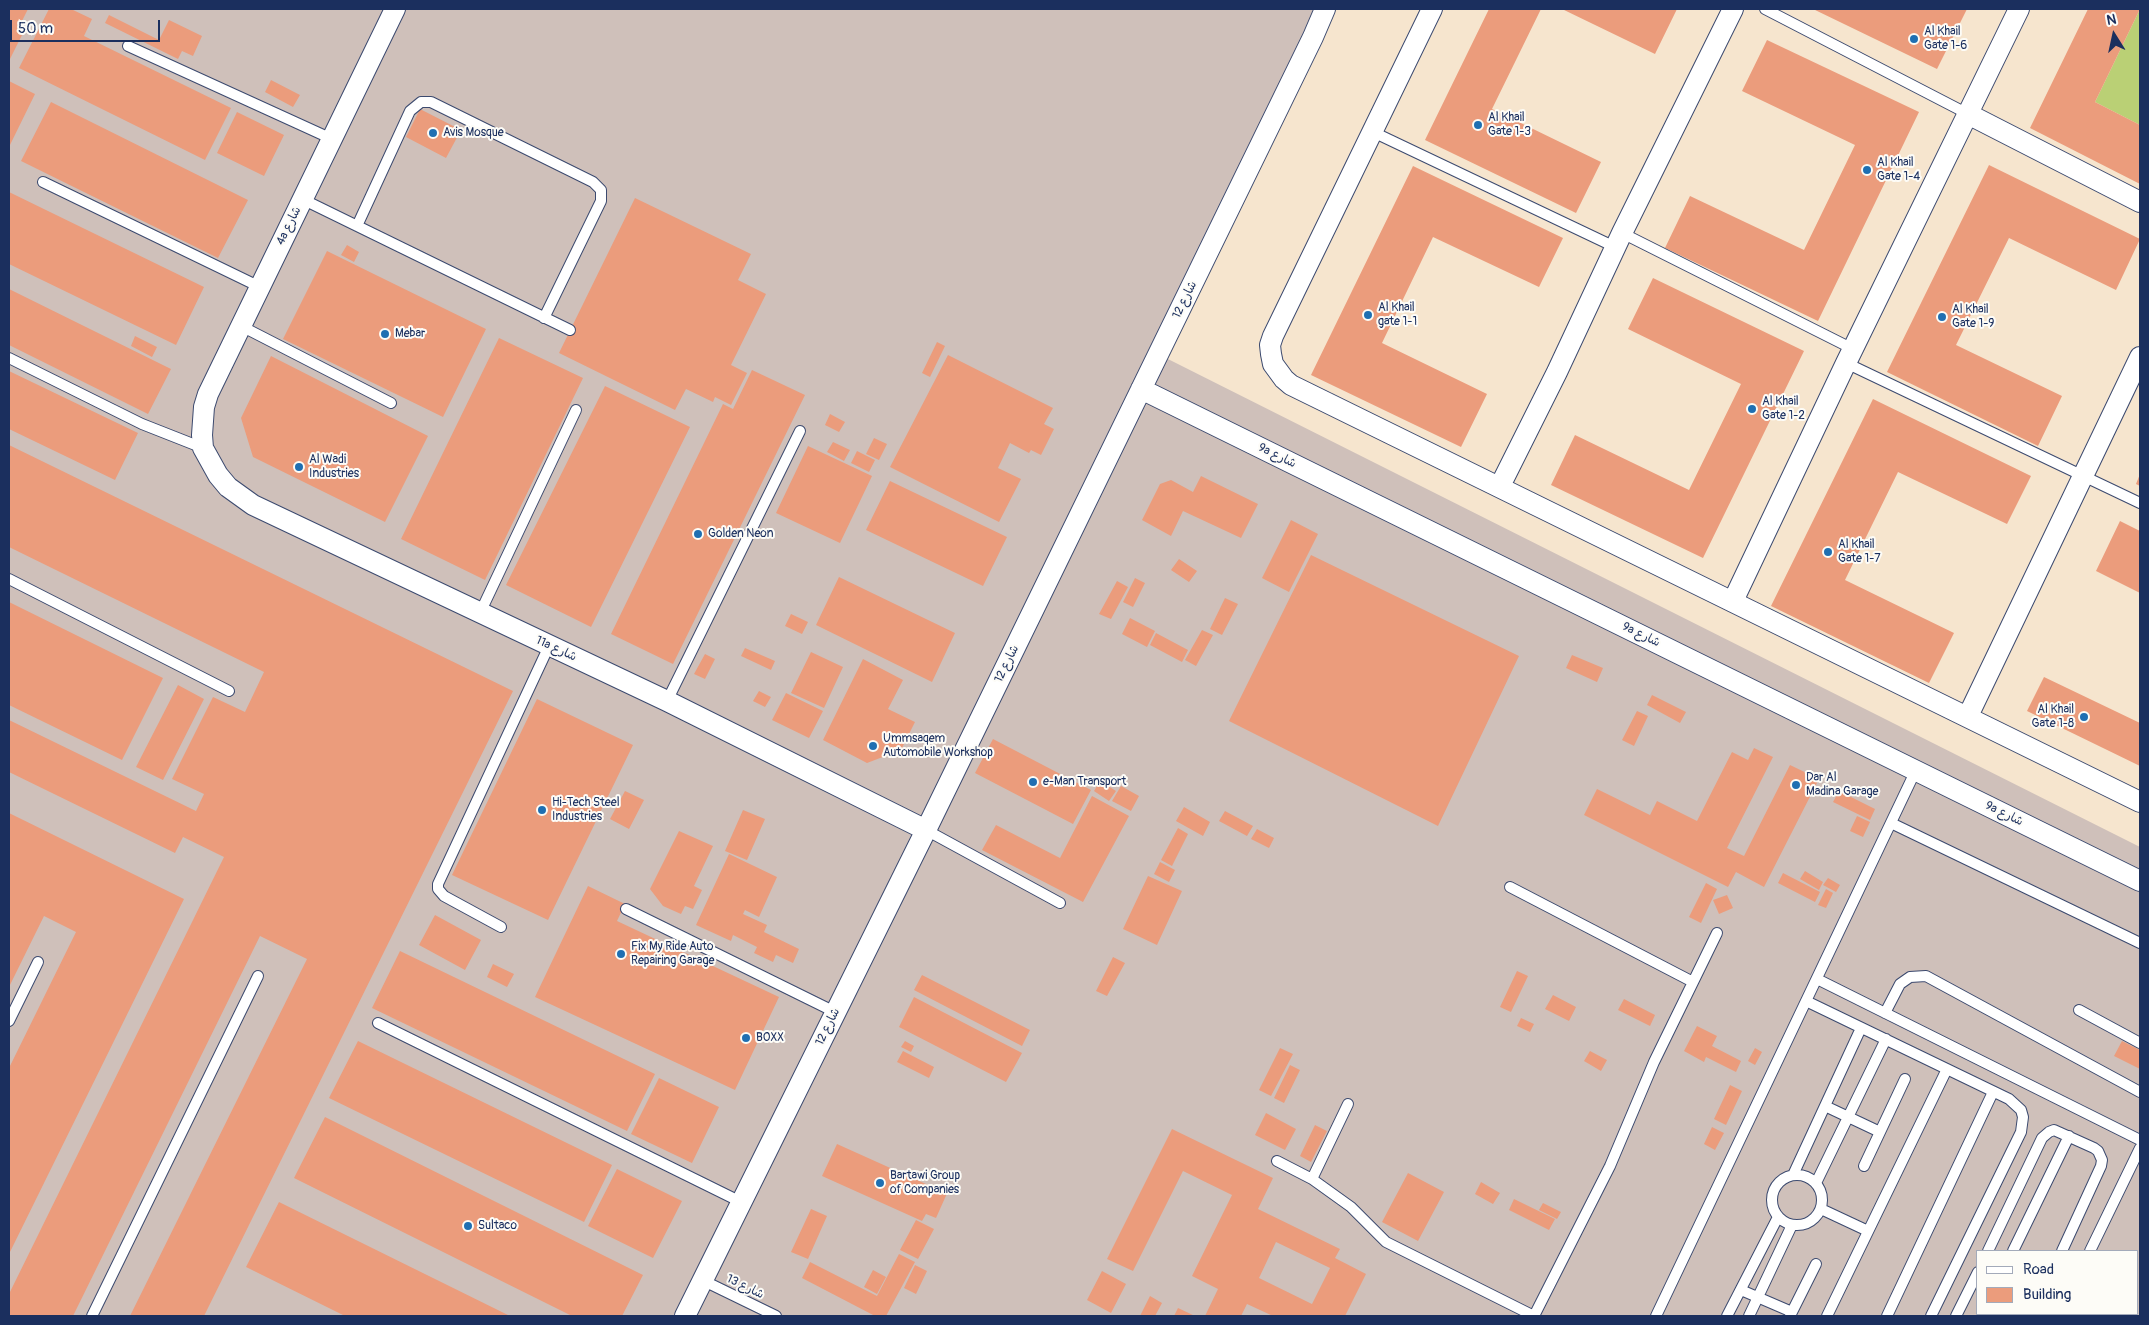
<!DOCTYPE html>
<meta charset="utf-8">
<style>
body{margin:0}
#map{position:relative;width:2149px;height:1325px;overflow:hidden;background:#f6e5ce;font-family:Pangolin,sans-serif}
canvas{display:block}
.frame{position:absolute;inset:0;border:10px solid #1b2f5e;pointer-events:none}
.legend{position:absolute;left:1976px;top:1250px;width:162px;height:65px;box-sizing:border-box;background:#fdfcf7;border:1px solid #a3aaba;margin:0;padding:6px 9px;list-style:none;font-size:15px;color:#1b2f5e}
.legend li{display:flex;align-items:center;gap:10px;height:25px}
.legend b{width:25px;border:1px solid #a3aaba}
.north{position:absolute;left:2089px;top:10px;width:50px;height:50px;-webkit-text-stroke:4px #fdfcf7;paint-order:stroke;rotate:350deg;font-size:14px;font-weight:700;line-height:20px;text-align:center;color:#1b2f5e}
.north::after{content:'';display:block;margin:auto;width:18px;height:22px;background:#1b2f5e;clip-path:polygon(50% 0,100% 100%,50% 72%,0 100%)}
.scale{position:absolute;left:10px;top:20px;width:150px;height:22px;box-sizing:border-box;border:2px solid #1b2f5e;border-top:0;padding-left:6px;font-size:15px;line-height:18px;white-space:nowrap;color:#1b2f5e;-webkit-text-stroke:4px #fdfcf7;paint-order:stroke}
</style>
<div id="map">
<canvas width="2149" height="1325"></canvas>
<div class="frame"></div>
<ul class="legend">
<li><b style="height:6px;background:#fff"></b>Road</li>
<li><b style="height:14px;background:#eb9c7c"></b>Building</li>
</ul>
<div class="north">N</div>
<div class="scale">50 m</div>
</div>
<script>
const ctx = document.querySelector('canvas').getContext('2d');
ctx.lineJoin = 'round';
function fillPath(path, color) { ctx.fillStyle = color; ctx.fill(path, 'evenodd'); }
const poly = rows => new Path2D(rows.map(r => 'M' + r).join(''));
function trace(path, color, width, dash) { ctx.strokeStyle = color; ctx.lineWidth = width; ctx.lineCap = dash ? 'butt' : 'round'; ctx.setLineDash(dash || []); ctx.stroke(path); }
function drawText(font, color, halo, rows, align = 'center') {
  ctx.font = font + ' Pangolin,"Playpen Sans Arabic",sans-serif'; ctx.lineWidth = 4; ctx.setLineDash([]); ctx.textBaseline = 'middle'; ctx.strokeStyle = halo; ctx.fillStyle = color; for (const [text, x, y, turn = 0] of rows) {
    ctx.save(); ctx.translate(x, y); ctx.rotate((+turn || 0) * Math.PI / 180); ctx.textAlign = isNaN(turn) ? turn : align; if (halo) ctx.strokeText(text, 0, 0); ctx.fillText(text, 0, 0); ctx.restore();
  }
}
fillPath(poly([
 [9,9,1326,9,1150,350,2140,847,2140,1316,9,1316],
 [1978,1251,2138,1251,2138,1314,1978,1314]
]), '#cfc0ba');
fillPath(poly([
 [2140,9,2140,125,2095,102]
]), '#bad075');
fillPath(poly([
 [9,9,28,9,20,25,26,27,9,61],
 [49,9,71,9,92,19,84,36,231,108,205,160,19,68],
 [1489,9,1541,9,1492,109,1601,162,1576,213,1425,140],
 [1562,9,1677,9,1655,54],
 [1813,9,1967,9,1937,69],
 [2088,9,2140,9,2095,102,2140,125,2140,184,2030,128],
 [109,15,159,40,169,20,202,36,193,56,182,51,178,59,105,23],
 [1767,40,1919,112,1818,321,1665,248,1690,196,1804,250,1855,145,1742,91],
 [271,80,300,95,293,107,265,92],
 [9,81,35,94,9,147],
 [51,102,248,200,218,258,21,161],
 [420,109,461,130,446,158,406,137],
 [237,112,284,135,264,176,217,153],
 [1989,165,2140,239,2116,290,2009,238,1956,345,2062,396,2038,446,1887,372],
 [1413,166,1563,238,1539,287,1433,237,1382,343,1487,394,1461,447,1311,375],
 [9,192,204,287,176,345,9,264],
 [635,198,751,254,738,280,766,294,731,365,747,373,731,405,715,397,713,402,686,389,675,410,559,353],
 [347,245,359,252,354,262,341,255],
 [327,251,486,329,443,417,283,339],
 [1653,278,1804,351,1703,558,1551,485,1575,435,1689,490,1741,384,1628,329],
 [9,289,171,369,148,414,9,345],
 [135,336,157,347,152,357,131,346],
 [499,338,583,378,485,580,401,539],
 [937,342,945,346,930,377,922,373],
 [948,355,1053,408,1044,424,1054,429,1041,455,1031,450,1029,453,1010,443,998,468,1021,479,999,522,890,467],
 [271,356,428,436,385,522,253,457,241,418],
 [752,370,805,395,673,664,611,634,723,404,733,409],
 [9,371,138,433,115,480,9,429],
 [605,386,690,427,591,627,506,585],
 [1873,399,2031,476,2007,524,1898,472,1845,580,1954,633,1929,683,1771,606],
 [830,414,845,422,839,432,825,425],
 [874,438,887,444,879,460,866,454],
 [833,442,850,450,844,461,827,452],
 [9,445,513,691,204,1316,130,1316,307,959,260,936,73,1316,9,1316,9,1294,224,857,183,837,175,853,9,772,9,720,196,811,204,794,172,779,213,697,245,712,264,672,9,547],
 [808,446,872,476,840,543,776,513],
 [857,451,875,460,869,472,851,463],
 [2140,474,2140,486,2136,484],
 [1201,476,1258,504,1241,538,1183,511,1171,536,1142,520,1160,484,1171,480,1193,492],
 [890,481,1007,537,983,586,866,530],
 [1291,520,1318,534,1289,592,1262,578],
 [2120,521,2140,531,2140,593,2096,571],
 [1311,555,1519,656,1438,826,1229,721],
 [1179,559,1197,571,1189,582,1171,570],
 [839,577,955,633,932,682,816,625],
 [1135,578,1145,583,1133,607,1123,602],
 [1117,581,1128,587,1111,619,1099,614],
 [1225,598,1238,604,1222,635,1210,629],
 [9,602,163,678,122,760,9,705],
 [791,614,808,622,802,634,785,626],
 [1130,618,1155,631,1147,647,1122,634],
 [1202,630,1213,635,1196,666,1185,660],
 [1156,633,1188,650,1182,662,1150,645],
 [745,648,775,661,771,670,741,656],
 [811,652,843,667,824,708,791,693],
 [705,654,715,659,705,679,694,674],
 [1572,655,1603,668,1597,682,1566,668],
 [863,659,903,680,888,709,915,722,901,750,867,763,823,740],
 [2044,677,2140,723,2140,766,2027,711],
 [178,685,204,699,163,780,136,767],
 [759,691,771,697,765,707,753,701],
 [786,693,823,711,809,738,772,720],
 [1652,695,1686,712,1680,723,1647,705],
 [537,699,633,745,548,920,452,875],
 [1637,711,1648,716,1634,746,1622,740],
 [993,739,1091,790,1073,824,975,773],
 [1754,748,1773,757,1727,848,1744,856,1790,765,1819,779,1764,887,1736,872,1728,887,1584,815,1597,789,1650,815,1657,801,1697,821,1732,752,1748,760],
 [1100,781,1116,791,1109,801,1094,791],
 [1121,786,1139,796,1131,811,1112,801],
 [625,791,644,800,629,829,610,819],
 [1839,791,1875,809,1870,820,1833,802],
 [1092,796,1129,816,1083,902,982,850,996,825,1060,858],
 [1184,807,1210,822,1203,836,1176,821],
 [743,810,765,819,747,860,725,851],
 [1225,811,1253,826,1247,836,1219,821],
 [9,813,184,899,9,1254,9,1068,76,932,44,916,9,987],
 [1857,816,1870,822,1863,837,1850,831],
 [1178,828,1188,834,1172,866,1161,860],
 [1257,829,1274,838,1269,848,1251,839],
 [679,831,713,846,694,886,702,890,693,909,685,906,681,914,663,906,650,889],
 [729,854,777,877,759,917,745,910,743,914,767,925,764,932,799,949,793,963,776,955,773,962,754,953,757,947,733,935,731,941,696,925],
 [1160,862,1175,870,1169,882,1154,874],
 [1805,871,1823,882,1819,890,1800,879],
 [1783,873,1820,892,1815,902,1778,883],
 [1148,876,1182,891,1157,945,1123,929],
 [1828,878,1840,885,1836,892,1823,885],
 [1706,883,1717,889,1701,923,1689,917],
 [588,886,625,904,617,921,779,997,735,1090,535,997],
 [1826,889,1833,893,1826,908,1818,905],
 [1727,895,1733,908,1719,914,1713,900],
 [435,915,481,940,465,970,419,945],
 [400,951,655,1074,627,1131,372,1008],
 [1113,957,1125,963,1107,996,1096,991],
 [493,964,514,974,507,987,487,977],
 [1517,971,1528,976,1511,1012,1500,1007],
 [922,975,1030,1030,1022,1046,914,990],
 [1553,995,1576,1007,1569,1021,1545,1009],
 [914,997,1022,1053,1006,1082,899,1027],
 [1624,999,1655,1015,1650,1026,1618,1010],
 [1521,1018,1534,1024,1530,1032,1517,1026],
 [1697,1026,1717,1036,1712,1046,1741,1061,1736,1072,1706,1057,1704,1062,1684,1051],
 [358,1041,612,1165,584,1222,329,1098],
 [905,1041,914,1046,911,1052,901,1047],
 [2122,1041,2140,1050,2140,1069,2114,1056],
 [1280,1048,1293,1054,1271,1096,1259,1090],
 [1755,1048,1762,1052,1755,1065,1748,1061],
 [903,1051,934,1067,929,1078,897,1062],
 [1590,1051,1607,1060,1601,1071,1584,1061],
 [1290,1065,1300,1070,1284,1103,1274,1098],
 [659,1078,719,1107,692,1163,631,1134],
 [1730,1085,1742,1091,1726,1125,1714,1119],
 [1266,1113,1296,1129,1285,1150,1255,1135],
 [325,1117,643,1275,622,1316,572,1316,294,1178],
 [1315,1125,1327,1131,1311,1162,1300,1156],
 [1712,1127,1724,1133,1715,1150,1704,1144],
 [1172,1129,1273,1178,1258,1209,1340,1249,1335,1258,1366,1274,1345,1316,1273,1316,1247,1304,1241,1316,1205,1316,1218,1289,1192,1276,1232,1195,1183,1171,1133,1271,1107,1259],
 [1276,1242,1330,1268,1312,1304,1259,1278],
 [837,1144,937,1189,939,1185,949,1189,936,1218,926,1214,922,1221,822,1176],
 [617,1169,682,1201,653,1258,588,1226],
 [1408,1173,1444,1192,1418,1241,1382,1222],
 [1481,1182,1500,1193,1493,1204,1475,1194],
 [1514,1199,1555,1219,1549,1230,1509,1210],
 [279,1202,510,1316,345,1316,246,1267],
 [1543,1203,1561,1212,1557,1219,1539,1210],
 [811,1209,827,1216,808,1259,791,1252],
 [916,1220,934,1229,918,1259,900,1250],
 [899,1254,915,1262,886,1316,875,1316,802,1278,810,1262,877,1296],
 [915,1265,927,1271,916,1294,904,1288],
 [873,1270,886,1277,877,1294,864,1287],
 [1102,1271,1126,1284,1111,1313,1087,1300],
 [1150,1296,1162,1303,1155,1316,1140,1316],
 [1178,1308,1195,1316,1174,1316]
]), '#eb9c7c');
const service = poly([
 [1765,9,1968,114],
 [128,46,332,139],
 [1373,132,1615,247],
 [43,182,260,287],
 [302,199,570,330],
 [357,226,410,111,421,102,431,102,593,182,601,190,601,201,544,318],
 [1622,233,1853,349],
 [241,326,391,403],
 [9,358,142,424,203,448],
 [1846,363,2140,503],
 [9,579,229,691],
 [480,613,576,410],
 [667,701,800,431],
 [1891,823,2140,943],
 [926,830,1060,903],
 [1510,887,1693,982],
 [626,909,835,1012],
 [501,927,444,896,438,889,438,884,549,646],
 [1817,979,2140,1140],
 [1806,1001,2009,1099,2021,1110,2023,1117,2021,1132,1931,1316],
 [2079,1010,2140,1043],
 [1885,1013,1900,984,1910,977,1926,976,2140,1092],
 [9,1021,38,962],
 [378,1023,741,1202],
 [1825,1106,1880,1132],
 [1277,1161,1312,1179,1351,1207,1386,1242,1534,1316],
 [1864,1166,1905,1079],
 '1772 1200a25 25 0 1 1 50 0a25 25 0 1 1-50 0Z',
 [1793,1175,1861,1028],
 [1312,1179,1348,1104],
 [1816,1183,1886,1039],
 [1821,1209,1868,1231],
 [1988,1251,2042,1138,2049,1132,2054,1130,2094,1148,2098,1151,2102,1160,2101,1166,2062,1251],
 [2013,1251,2069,1136],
 [2090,1251,2140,1148],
 [702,1280,776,1316],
 [1741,1290,1792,1312],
 [92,1316,258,976],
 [1534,1316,1610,1166,1654,1062,1717,933],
 [1656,1316,1916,770],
 [1727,1316,1778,1217],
 [1749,1316,1792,1225],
 [1790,1316,1816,1264],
 [1827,1316,1947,1069],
 [1887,1316,1993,1092],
 [1956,1316,1978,1272],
 [1982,1316,1983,1314],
 [2032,1316,2033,1314],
 [2058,1316,2059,1314]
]);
const minor = poly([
 [395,9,208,394,204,407,202,435,203,448,218,475,228,487,253,505,667,701,926,830],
 [1432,9,1273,336,1270,345,1271,354,1273,364,1284,379,1291,385,2140,802],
 [1968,114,2140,202],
 [1141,389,2140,881],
 [1500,486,1557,372,1622,233,1733,9],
 [1733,601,1846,363,2019,9],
 [1968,716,2140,357],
 [685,1316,926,830,1313,37,1325,9]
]);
trace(service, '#3c4a6f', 12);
trace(minor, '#3c4a6f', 22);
trace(service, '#fff', 10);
trace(minor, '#fff', 20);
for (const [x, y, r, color] of [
 [1914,39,5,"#1f6fb2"],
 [1478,125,5,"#1f6fb2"],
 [433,133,5,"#1f6fb2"],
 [1867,170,5,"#1f6fb2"],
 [1368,315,5,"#1f6fb2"],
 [1942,317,5,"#1f6fb2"],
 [385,334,5,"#1f6fb2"],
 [1752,409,5,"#1f6fb2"],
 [299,467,5,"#1f6fb2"],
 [698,534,5,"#1f6fb2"],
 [1828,552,5,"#1f6fb2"],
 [2084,717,5,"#1f6fb2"],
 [873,746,5,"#1f6fb2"],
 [1033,782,5,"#1f6fb2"],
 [1796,785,5,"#1f6fb2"],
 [542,810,5,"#1f6fb2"],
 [621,954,5,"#1f6fb2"],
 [746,1038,5,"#1f6fb2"],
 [880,1183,5,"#1f6fb2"],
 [468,1226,5,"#1f6fb2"]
]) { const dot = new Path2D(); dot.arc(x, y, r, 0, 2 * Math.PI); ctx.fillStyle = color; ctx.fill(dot); trace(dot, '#fdfcf7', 2); }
drawText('12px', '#1b2f5e', '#fdfcf7', [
 ["Al Khail",1924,32],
 ["Gate 1-6",1924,46],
 ["Al Khail",1488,118],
 ["Gate 1-3",1488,132],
 ["Avis Mosque",443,133],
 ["Al Khail",1877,163],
 ["Gate 1-4",1877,177],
 ["Al Khail",1378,308],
 ["gate 1-1",1378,322],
 ["Al Khail",1952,310],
 ["Gate 1-9",1952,324],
 ["Mebar",395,334],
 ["Al Khail",1762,402],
 ["Gate 1-2",1762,416],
 ["Al Wadi",309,460],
 ["Industries",309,474],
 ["Golden Neon",708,534],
 ["Al Khail",1838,545],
 ["Gate 1-7",1838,559],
 ["Al Khail",2074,710,"right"],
 ["Gate 1-8",2074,724,"right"],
 ["Ummsaqem",883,739],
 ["Automobile Workshop",883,753],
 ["Dar Al",1806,778],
 ["Madina Garage",1806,792],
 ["e-Man Transport",1043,782],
 ["Hi-Tech Steel",552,803],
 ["Industries",552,817],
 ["Fix My Ride Auto",631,947],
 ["Repairing Garage",631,961],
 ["BOXX",756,1038],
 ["Bartawi Group",890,1176],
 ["of Companies",890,1190],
 ["Sultaco",478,1226]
], 'left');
drawText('12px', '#1b2f5e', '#fdfcf7', [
 ["4a شارع",289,226,-64],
 ["شارع 12",1185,300,-64],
 ["9a شارع",1277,456,26],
 ["9a شارع",1641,635,26],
 ["11a شارع",556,649,25],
 ["شارع 12",1007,664,-64],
 ["9a شارع",2004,814,26],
 ["شارع 12",828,1027,-64],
 ["شارع 13",745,1287,26]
]);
</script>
